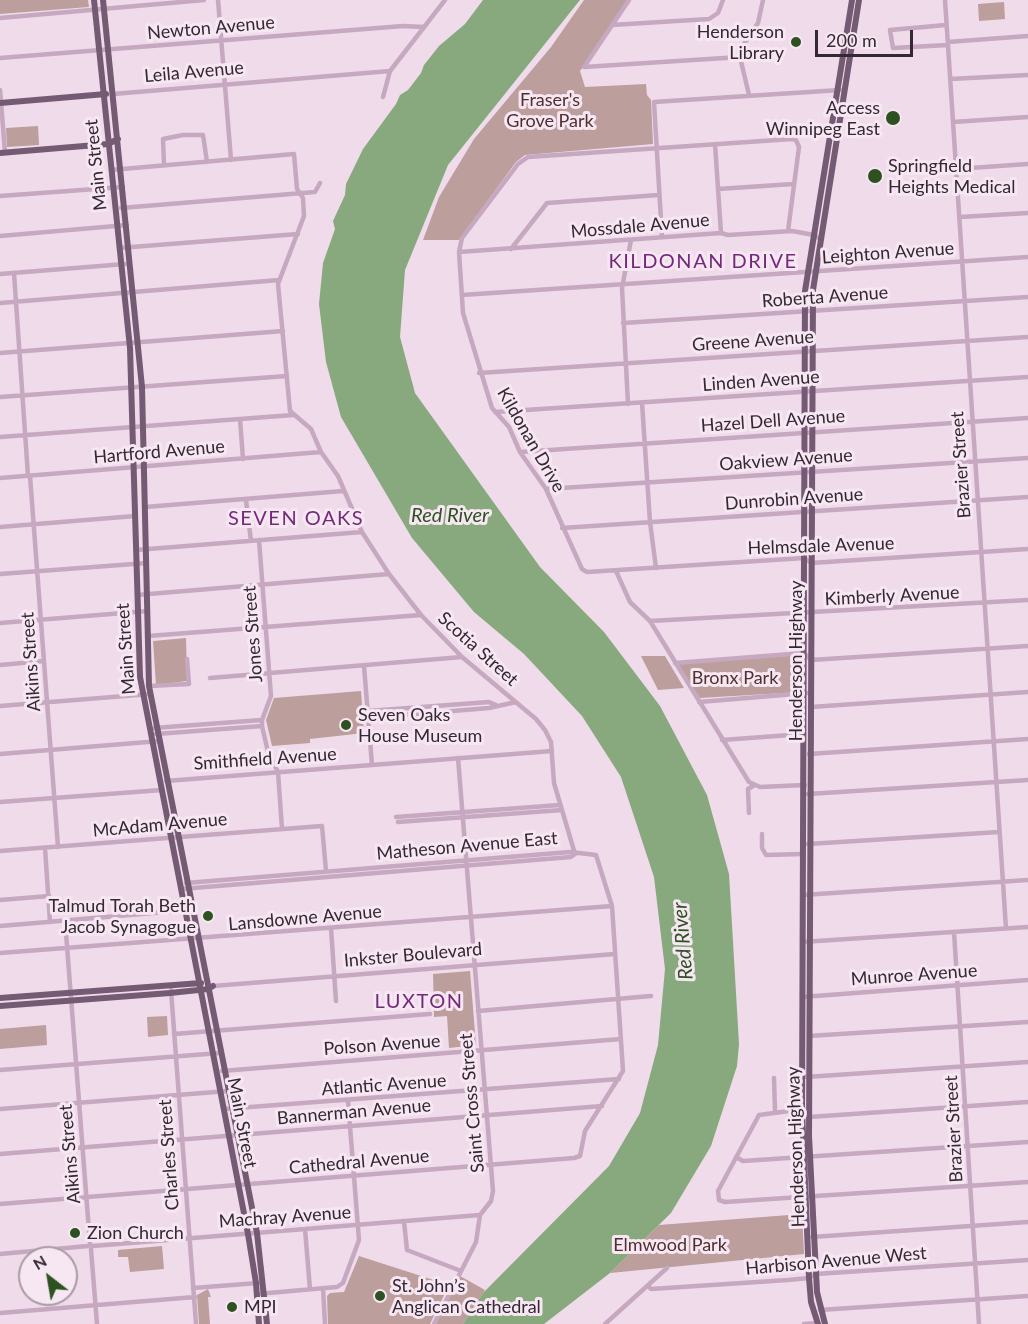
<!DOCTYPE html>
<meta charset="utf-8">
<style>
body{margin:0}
#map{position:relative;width:1028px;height:1324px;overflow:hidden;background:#efdbea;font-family:Lato,sans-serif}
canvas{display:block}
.north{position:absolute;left:18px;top:1246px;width:60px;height:60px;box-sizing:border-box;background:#f7e7f3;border:2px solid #a99ba6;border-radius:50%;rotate:329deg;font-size:16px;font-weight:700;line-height:24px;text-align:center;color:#332833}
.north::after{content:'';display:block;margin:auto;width:21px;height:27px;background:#2d5121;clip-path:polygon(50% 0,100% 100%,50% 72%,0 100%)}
.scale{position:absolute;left:815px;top:30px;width:98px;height:27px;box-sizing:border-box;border:3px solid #332833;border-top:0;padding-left:8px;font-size:18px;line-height:21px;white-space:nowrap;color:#332833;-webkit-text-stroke:4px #f7e7f3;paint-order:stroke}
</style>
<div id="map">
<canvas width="1028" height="1324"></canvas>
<div class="north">N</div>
<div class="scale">200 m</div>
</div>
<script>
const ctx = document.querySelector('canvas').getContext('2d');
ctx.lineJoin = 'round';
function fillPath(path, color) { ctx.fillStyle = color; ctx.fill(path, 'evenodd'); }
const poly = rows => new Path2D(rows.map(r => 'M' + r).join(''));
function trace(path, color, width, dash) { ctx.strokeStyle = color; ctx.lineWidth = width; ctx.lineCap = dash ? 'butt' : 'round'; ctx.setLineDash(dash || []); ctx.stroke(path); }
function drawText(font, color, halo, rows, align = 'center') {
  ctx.font = font + ' Lato,sans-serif'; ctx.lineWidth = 6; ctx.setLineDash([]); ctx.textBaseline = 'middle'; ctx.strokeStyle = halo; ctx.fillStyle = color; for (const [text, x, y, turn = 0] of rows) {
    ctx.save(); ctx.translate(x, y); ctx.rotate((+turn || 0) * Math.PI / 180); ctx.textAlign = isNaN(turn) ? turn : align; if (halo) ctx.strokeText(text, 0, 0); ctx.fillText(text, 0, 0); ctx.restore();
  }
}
fillPath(poly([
 [0,0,88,0,89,7,0,14],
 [584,0,627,0,580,71,585,87,646,84,647,95,651,100,653,144,525,155,516,162,459,240,423,240,439,197,474,139,551,47],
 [1004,2,1005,19,979,21,978,4],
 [38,126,39,145,7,147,6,128],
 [186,638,187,681,156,685,153,641],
 [800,655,800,692,700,698,679,666,681,663],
 [641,656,665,656,684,688,658,690],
 [361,691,364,733,310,739,310,743,272,746,266,720,274,698],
 [470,971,476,1045,449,1048,447,1016,434,1017,433,974],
 [167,1016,168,1035,148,1037,147,1017],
 [46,1025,47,1045,0,1049,0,1029],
 [802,1214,804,1254,610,1273,659,1225],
 [162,1246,164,1269,130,1272,128,1257,118,1257,118,1250],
 [359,1256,449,1285,430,1324,328,1324,327,1296,330,1293,344,1292],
 [460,1276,485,1290,463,1324,435,1324],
 [208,1289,211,1297,208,1297,210,1324,199,1324,197,1295]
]), '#bc9e9d');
fillPath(poly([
 [483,0,580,0,448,165,405,270,400,337,415,393,540,567,604,632,660,706,707,795,729,874,739,1044,737,1066,711,1146,671,1213,610,1273,544,1324,463,1324,483,1293,609,1166,640,1113,658,1045,665,969,654,877,621,777,582,716,524,654,474,612,412,538,341,417,326,362,319,304,323,263,335,229,333,221,345,195,346,184,363,149,396,104,400,95,408,90,421,73,424,65,439,46,465,24]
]), '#88a97d');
trace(poly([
 [218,0,231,160],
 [945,0,1006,928],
 [0,18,204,0],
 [612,25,709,19,718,13,723,0],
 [946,25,890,30,893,48,948,45],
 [948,42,1028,36],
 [0,58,403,26,424,27],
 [584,67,740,57],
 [584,67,629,0],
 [950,79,1028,75],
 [0,90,5,152],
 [113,94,390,71],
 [749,95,740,57,744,44,758,23,763,0],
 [383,97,390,71,445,0],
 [953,122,1028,117],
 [715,144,721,233],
 [164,165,163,139,183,135,203,135,207,162],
 [956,169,1028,164],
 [111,170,294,154,297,189,303,198,304,216,278,284,290,411,311,429,321,452,338,476,362,532,389,574,421,615,462,657,536,719,545,730,551,742,554,783,575,854],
 [718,189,793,184],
 [0,196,123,187],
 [121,208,315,192,320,183],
 [960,217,1028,213],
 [788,231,799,147,796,140,792,139,528,157,518,164,462,238,459,252,463,313,492,408,509,427,520,452,546,489,582,569,587,572,804,558,811,563,1028,549],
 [0,236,127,225],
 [662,237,654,102,840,90],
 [119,248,298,234],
 [511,249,547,203,659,195],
 [459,252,721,233,728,235,792,231,814,235,820,239],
 [14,273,28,476],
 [0,274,125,264],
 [462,295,1028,257],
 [0,303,279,280],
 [623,323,1028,297],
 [0,353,283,331],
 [479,373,1028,337],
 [0,397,287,376],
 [642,403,650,522,656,568],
 [628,404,622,288,631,240],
 [495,412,1028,377],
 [240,419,243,459],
 [0,437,293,415],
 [520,452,1028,418],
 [30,476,58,847],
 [0,478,321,452],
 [546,489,1028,458],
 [246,500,251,541],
 [145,507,343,491],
 [0,527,135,516],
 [562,528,1028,497],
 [259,540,271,696,262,720,262,726,268,752,278,772,282,829],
 [136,550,362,532],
 [616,571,630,602,650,621,749,782,760,787,805,785],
 [0,574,147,563],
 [137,595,389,574],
 [650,621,1028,600],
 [0,623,148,611],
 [148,636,421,615],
 [675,663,804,653,811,660,1028,646],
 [0,665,44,661],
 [364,666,372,765],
 [210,678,462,657],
 [149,686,189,684,187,659],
 [699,702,807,693],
 [0,706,150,694],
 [811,707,1028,692],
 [368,711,489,702,496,705],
 [368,718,489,708,516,702],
 [154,728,262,720],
 [156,734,262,726],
 [722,740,804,734],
 [0,754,160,741],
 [809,754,1028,739],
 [166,781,552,751],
 [808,794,1028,780],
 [0,802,162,790],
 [749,813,748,789,753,786],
 [396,817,560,805],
 [398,822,562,810],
 [762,834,762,848,766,855,803,854],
 [808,844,999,832],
 [45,848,50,922],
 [0,851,322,826,326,871],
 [181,889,571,857,575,854],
 [803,895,1028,880],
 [0,900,49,896],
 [65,920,90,1244],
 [0,926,189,910],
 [331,928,336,1001],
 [954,932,979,1324],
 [802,942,1028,927],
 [0,953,612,906],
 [213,986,615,954],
 [171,990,196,1324],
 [802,997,1028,980],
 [478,1011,651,996],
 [174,1034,430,1014],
 [809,1036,1028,1022],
 [0,1070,220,1053],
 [222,1071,621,1039],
 [806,1077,1028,1062],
 [774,1078,775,1111],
 [0,1109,228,1091],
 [224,1109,619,1079],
 [804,1109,759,1115,718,1191,719,1200,725,1202,1028,1182],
 [809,1117,1028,1102],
 [0,1154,602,1106],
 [736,1157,743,1161,1028,1142],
 [0,1204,574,1158,580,1156,585,1131,623,1071,612,906,596,855,570,852,186,883],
 [404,1221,407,1250,461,1271],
 [305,1229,310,1289],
 [812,1237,1028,1222],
 [93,1246,480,1215],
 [91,1249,97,1324],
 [0,1254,88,1246],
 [648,1286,651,1289,788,1280,809,1278,816,1274,1028,1260],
 [193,1288,258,1283],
 [323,1288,325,1324],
 [257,1294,337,1287,343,1283,359,1240,348,1101],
 [820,1310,1028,1296],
 [0,1313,195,1297],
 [434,1324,476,1242,480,1215,491,1201,493,1191,458,758],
 [605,1324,667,1268],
 [804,1324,817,1323]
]), '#c6a8c1', 4.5);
trace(poly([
 [94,0,130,348,140,677,248,1234,256,1283,259,1324],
 [103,0,142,387,149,686,257,1233,267,1324],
 [0,103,106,94],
 [0,153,108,144,118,139],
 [0,998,201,983],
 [0,1006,170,993,208,989,213,986],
 [818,1324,811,1302,809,1278,802,1109,805,291,852,0],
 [825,1324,817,1292,809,1136,813,290,859,0]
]), '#745a73', 6);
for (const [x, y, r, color] of [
 [796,42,6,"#2d5121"],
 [893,118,8,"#2d5121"],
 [875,176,8,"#2d5121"],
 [346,725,6,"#2d5121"],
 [208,916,6,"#2d5121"],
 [75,1233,6,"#2d5121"],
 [380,1296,6,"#2d5121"],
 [232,1307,6,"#2d5121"]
]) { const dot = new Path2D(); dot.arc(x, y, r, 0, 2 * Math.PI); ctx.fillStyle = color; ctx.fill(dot); trace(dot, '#f7e7f3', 2); }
drawText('18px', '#332833', '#f7e7f3', [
 ["Newton Avenue",211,28,-5],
 ["Leila Avenue",194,72,-5],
 ["Main Street",96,165,-96],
 ["Mossdale Avenue",640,226,-5],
 ["Leighton Avenue",888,253,-4],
 ["Roberta Avenue",825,297,-4],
 ["Greene Avenue",753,341,-4],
 ["Linden Avenue",761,381,-4],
 ["Hazel Dell Avenue",773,421,-4],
 ["Kildonan Drive",531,440,60],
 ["Hartford Avenue",159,452,-5],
 ["Oakview Avenue",786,460,-4],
 ["Brazier Street",961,465,-94],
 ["Dunrobin Avenue",794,499,-4],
 ["Helmsdale Avenue",821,546,-2],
 ["Kimberly Avenue",892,596,-3],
 ["Jones Street",253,634,-94],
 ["Main Street",126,649,-94],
 ["Scotia Street",478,649,42],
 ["Henderson Highway",796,661,-90],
 ["Aikins Street",31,662,-94],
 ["Smithfield Avenue",265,759,-4],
 ["McAdam Avenue",160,825,-5],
 ["Matheson Avenue East",467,846,-5],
 ["Lansdowne Avenue",305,918,-5],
 ["Inkster Boulevard",413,955,-5],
 ["Munroe Avenue",914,975,-4],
 ["Polson Avenue",382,1045,-4],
 ["Atlantic Avenue",384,1085,-4],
 ["Saint Cross Street",472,1103,-95],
 ["Bannerman Avenue",354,1112,-5],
 ["Main Street",242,1123,79],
 ["Brazier Street",954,1129,-93],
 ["Henderson Highway",796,1147,-92],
 ["Aikins Street",70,1154,-95],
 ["Charles Street",169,1155,-94],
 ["Cathedral Avenue",359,1162,-5],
 ["Machray Avenue",285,1217,-4],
 ["Harbison Avenue West",836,1261,-5]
]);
drawText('18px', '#332833', '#f7e7f3', [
 ["Henderson",784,32,"right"],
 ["Library",784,53,"right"],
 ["Access",880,108,"right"],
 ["Winnipeg East",880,129,"right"],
 ["Springfield",888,166],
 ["Heights Medical",888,187],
 ["Seven Oaks",358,715],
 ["House Museum",358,736],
 ["Talmud Torah Beth",196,906,"right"],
 ["Jacob Synagogue",196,927,"right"],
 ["Zion Church",87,1233],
 ["St. John’s",392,1286],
 ["Anglican Cathedral",392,1307],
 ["MPI",244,1307]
], 'left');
drawText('18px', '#4f302e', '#f7e7f3', [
 ["Fraser's",550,100],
 ["Grove Park",550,121],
 ["Bronx Park",735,678],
 ["Elmwood Park",670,1245]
]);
ctx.letterSpacing = '1.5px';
drawText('20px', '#75297a', '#f7e7f3', [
 ["KILDONAN DRIVE",703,262],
 ["SEVEN OAKS",296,519],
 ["LUXTON",419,1002]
]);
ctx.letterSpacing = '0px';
drawText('italic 20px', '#2d5121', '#f7e7f3', [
 ["Red River",450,516],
 ["Red River",683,941,-95]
]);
</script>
